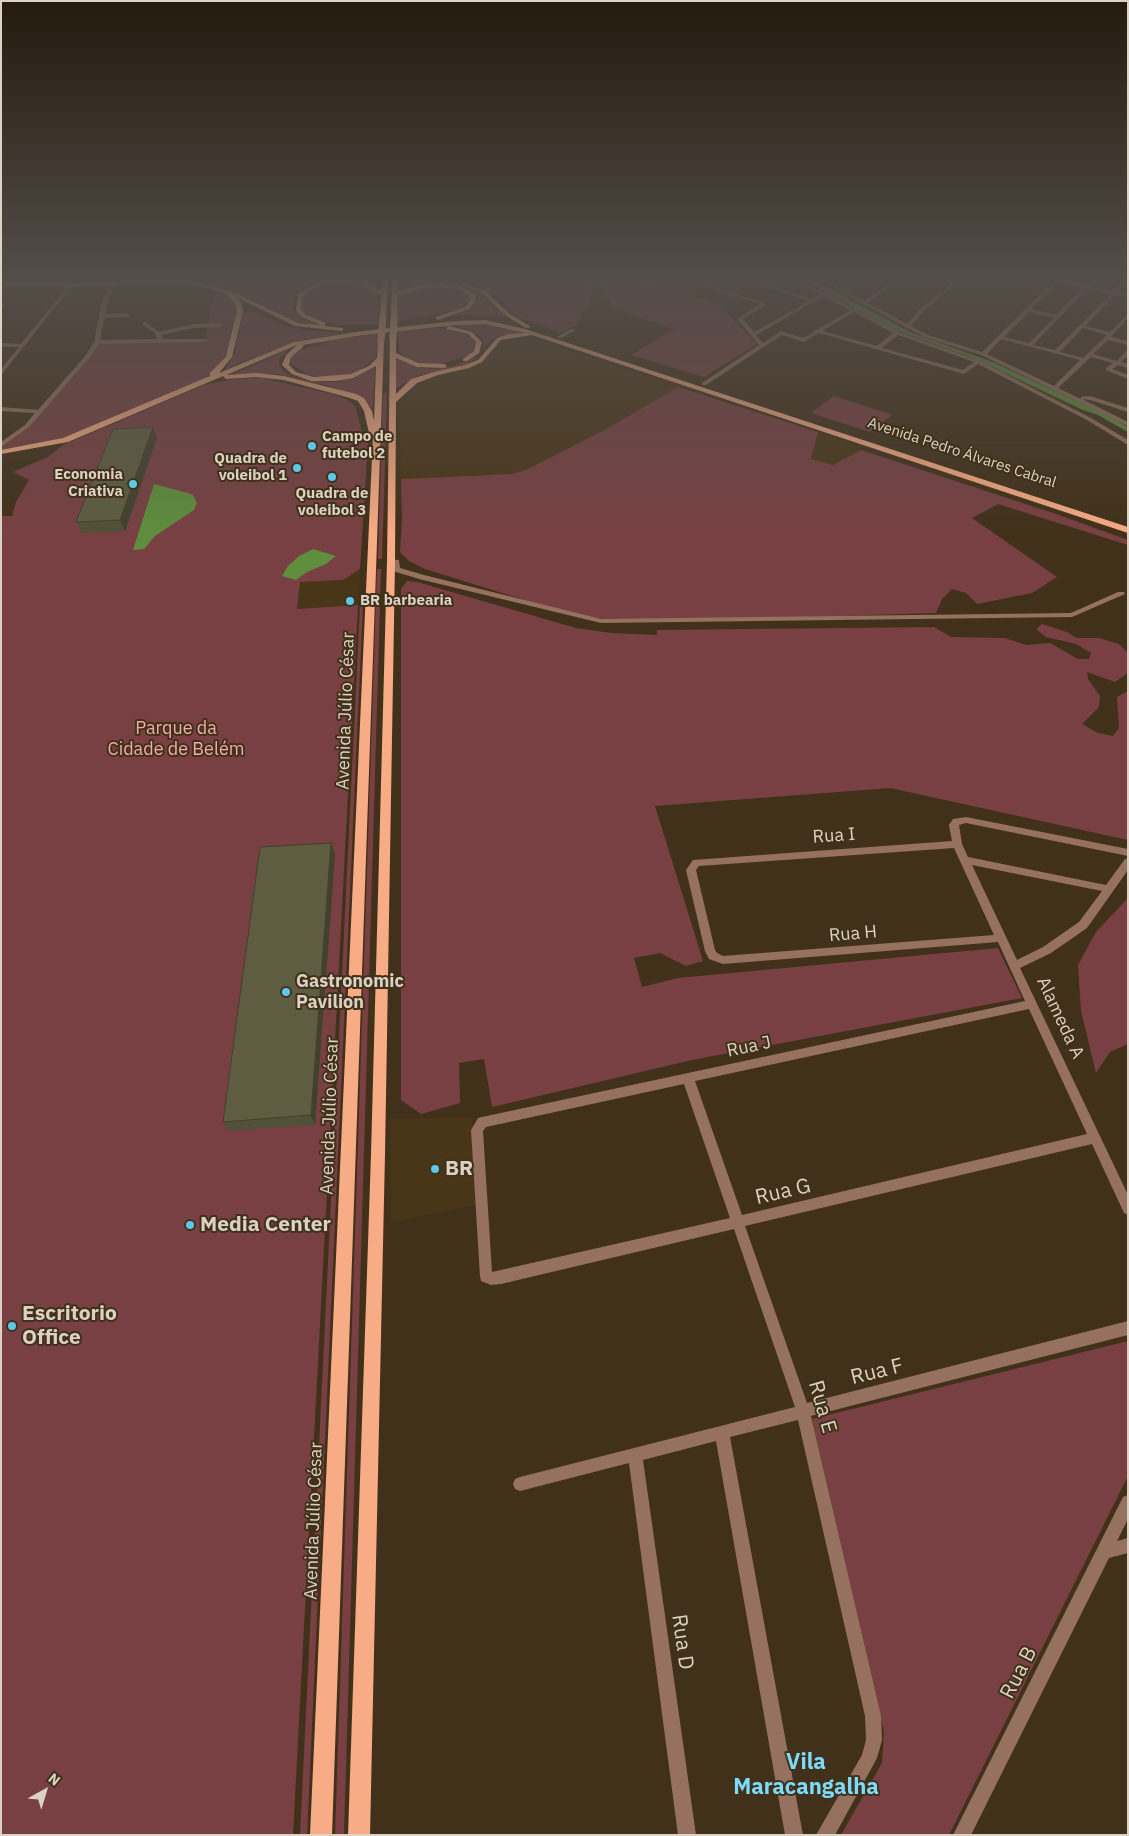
<!DOCTYPE html>
<meta charset="utf-8">
<style>
body{margin:0}
#map{position:relative;width:1129px;height:1836px;overflow:hidden;background:#41311a;font-family:"IBM Plex Sans",sans-serif}
canvas{display:block}
.frame{position:absolute;inset:0;border:2px solid #dcd2c4;pointer-events:none}
.north{position:absolute;left:20px;top:1766px;width:50px;height:50px;-webkit-text-stroke:4px #41311a;paint-order:stroke;rotate:39deg;font-size:14px;font-weight:700;line-height:20px;text-align:center;color:#dcd2c4}
.north::after{content:'';display:block;margin:auto;width:18px;height:22px;background:#dcd2c4;clip-path:polygon(50% 0,100% 100%,50% 72%,0 100%)}
</style>
<div id="map">
<canvas width="1129" height="1836"></canvas>
<div class="frame"></div>
<div class="north">N</div>
</div>
<script>
const ctx = document.querySelector('canvas').getContext('2d');
ctx.lineJoin = 'round';
function fillPath(path, color) { ctx.fillStyle = color; ctx.fill(path, 'evenodd'); }
const poly = rows => new Path2D(rows.map(r => 'M' + r).join(''));
function trace(path, color, width, dash) { ctx.strokeStyle = color; ctx.lineWidth = width; ctx.lineCap = dash ? 'butt' : 'round'; ctx.setLineDash(dash || []); ctx.stroke(path); }
function drawText(font, color, halo, rows, align = 'center') {
  ctx.font = font + ' "IBM Plex Sans",sans-serif'; ctx.lineWidth = 4; ctx.setLineDash([]); ctx.textBaseline = 'middle'; ctx.strokeStyle = halo; ctx.fillStyle = color; for (const [text, x, y, turn = 0] of rows) {
    ctx.save(); ctx.translate(x, y); ctx.rotate((+turn || 0) * Math.PI / 180); ctx.textAlign = isNaN(turn) ? turn : align; if (halo) ctx.strokeText(text, 0, 0); ctx.fillText(text, 0, 0); ctx.restore();
  }
}
fillPath(poly([
 [528,337,678,387,608,428,526,470,512,474,401,479,399,408,401,396,412,386,425,379,439,374,459,372,481,363,488,356,497,342,508,338],
 [818,432,863,447,851,456,833,465,811,459],
 [360,569,358,605,297,609,300,582,343,580],
 [472,1118,475,1205,391,1222,390,1119]
]), '#493618');
fillPath(poly([
 [183,279,315,281,331,279,375,279,379,282,379,288,359,281,331,281,306,287,297,293,292,302,293,309,304,319,322,326,291,320,229,288,197,280],
 [399,279,420,279,458,284,467,286,478,292,496,310,508,317,455,315,476,303,478,298,476,293,459,285,439,283,399,290],
 [447,279,586,279,592,289,589,295,592,295,576,325,560,333,516,316,498,296,490,296,483,289,466,281],
 [598,279,634,279,718,304,757,344,704,377,631,355,674,329,612,308],
 [350,283,371,289,378,294,378,325,336,325,308,316,302,311,300,303,303,297,311,291,334,284],
 [441,286,456,288,470,296,469,300,460,309,397,322,399,294,414,289],
 [215,290,230,297,239,307,227,361,200,383,76,435,1,452,1,445,27,426,88,356,97,342,205,340],
 [243,312,257,313,286,326,309,331,346,333,298,341,225,369,235,353],
 [474,323,497,325,526,334,497,337,490,341,476,359,466,365,417,376,396,389,396,359,422,368,435,369,454,366,477,356,484,348,483,340,479,335,465,328,445,325],
 [427,328,448,329,470,336,476,343,474,349,469,356,440,364,414,362,399,352,398,331],
 [378,333,376,357,359,371,343,377,324,377,308,375,291,364,291,357,300,350,335,340],
 [290,349,280,358,279,364,282,370,289,375,302,379,325,382,338,382,375,368,373,409,359,397,329,386,278,374,233,374],
 [262,378,332,394,346,399,355,406,364,440,368,442,360,569,343,580,300,582,297,609,358,605,293,1835,1,1835,1,516,12,516,16,502,29,480,13,472,48,457,63,445,204,385,234,379],
 [678,387,818,432,811,459,833,465,861,450,1056,514,1128,540,1128,545,998,504,972,518,1057,577,1032,593,977,604,966,593,952,589,942,599,936,613,667,621,611,620,573,615,425,569,409,561,400,552,402,520,401,479,511,474,526,470,608,428],
 [387,393,382,559,378,559,383,394],
 [834,396,892,415,870,432,811,413],
 [377,569,381,569,344,1835,335,1835],
 [407,581,417,582,576,628,611,633,657,635,657,630,934,627,951,637,1005,638,1026,645,1050,643,1078,659,1089,659,1091,653,1076,644,1046,637,1036,629,1042,624,1067,632,1076,638,1099,638,1119,644,1128,653,1128,673,1115,682,1087,672,1088,679,1100,696,1099,707,1082,724,1098,733,1113,736,1119,728,1117,697,1128,691,1128,840,890,788,655,806,703,961,686,966,660,953,634,958,642,987,678,978,998,948,1022,998,692,1060,492,1107,484,1059,459,1063,460,1103,421,1114,401,1100,401,589],
 [360,605,363,605,307,1835,300,1835],
 [1128,898,1128,1044,1110,1052,1096,1073,1081,1011,1078,965,1096,932],
 [1128,1341,1128,1476,949,1835,841,1835,882,1763,884,1732,812,1419]
]), '#784042');
fillPath(poly([
 [801,279,809,279,827,287,910,332,995,363,1113,418,1128,427,1128,432,1098,415,1083,410,973,358,893,329],
 [154,484,188,493,193,495,197,503,194,510,155,536,144,549,133,550],
 [313,549,336,556,326,564,307,572,296,580,282,576,288,566,299,556]
]), '#5e8e3e');
fillPath(poly([
 [73,279,78,279,1,375,1,369,19,347,1,347,1,343,21,344,73,279],
 [680,279,687,279,766,303,766,305,743,319,754,332,809,301,743,279,750,279,812,299,820,294,793,279,799,279,853,308,857,308,857,310,899,332,980,361,1091,418,1128,440,1128,445,1087,420,978,364,964,374,819,333,804,342,782,335,706,385,702,385,702,383,759,345,737,319,760,304,680,279],
 [824,296,850,310,817,330,814,330,814,332,803,338,781,331,763,343,756,335,824,296],
 [854,312,893,333,877,346,822,331,854,312],
 [898,335,974,362,963,370,882,348,898,335],
 [817,279,823,279,833,285,843,279,849,279,837,287,864,301,897,279,902,279,868,303,907,324,920,309,956,279,961,279,924,311,911,326,928,335,982,352,1056,279,1085,285,1091,279,1096,279,1090,286,1113,291,1125,279,1128,279,1128,282,1118,292,1128,294,1128,297,1115,295,1086,326,1110,332,1128,314,1128,318,1111,337,1128,341,1128,345,1108,340,1093,354,1117,361,1128,349,1128,355,1121,362,1128,364,1128,368,1119,365,1112,369,1128,375,1128,379,1106,370,1106,368,1113,363,1091,357,1058,388,1081,399,1081,397,1090,396,1128,408,1128,412,1090,400,1082,399,1128,422,1128,426,981,355,924,337,817,279],
 [1058,283,1083,288,1056,315,1031,309,1058,283],
 [1087,289,1111,294,1055,350,1033,345,1087,289],
 [1029,312,1054,318,1029,343,1004,337,1029,312],
 [1083,328,1107,335,1083,358,1060,352,1083,328],
 [1001,339,1080,360,1054,386,987,354,1001,339],
 [112,282,116,283,108,301,105,314,128,313,131,315,128,317,104,318,100,340,157,339,154,332,143,325,142,324,145,322,159,332,193,324,219,323,222,325,219,327,193,328,161,335,163,339,207,339,208,340,205,342,99,344,90,357,29,427,1,447,1,442,25,425,35,413,1,411,1,407,38,410,86,355,94,342,102,301,112,282],
 [1,304,5,305,6,306,1,308,1,304],
 [571,329,576,330,561,338,556,337,571,329],
 [388,559,399,560,400,568,424,575,601,619,1071,613,1118,592,1124,592,1125,594,1072,617,601,623,419,579,393,571,392,563,388,563,388,559],
 [966,817,1128,849,1128,856,966,823,959,825,962,844,968,857,1106,885,1125,859,1128,858,1128,870,1087,928,1051,953,1020,968,1128,1195,1128,1215,1124,1213,1092,1144,745,1226,807,1403,1128,1321,1128,1335,811,1416,881,1716,882,1740,877,1758,835,1835,816,1835,862,1755,866,1740,865,1716,798,1420,730,1437,803,1835,785,1835,716,1441,643,1460,696,1835,678,1835,629,1463,520,1491,515,1489,513,1484,515,1479,520,1477,795,1407,734,1229,501,1284,491,1285,481,1281,480,1276,471,1130,478,1118,482,1117,1025,1001,998,942,723,964,709,959,705,951,686,870,693,860,952,841,949,825,953,819,966,817],
 [954,848,994,935,723,956,717,953,715,950,696,870,699,866,954,848],
 [972,865,1102,891,1079,922,1043,947,1017,960,972,865],
 [1029,1009,1087,1134,742,1215,695,1081,1029,1009],
 [684,1084,730,1218,492,1272,483,1131,486,1127,684,1084],
 [1128,1495,1128,1519,1117,1541,1128,1538,1128,1553,1109,1558,971,1835,953,1835,1123,1497,1128,1495]
]), '#97715f');
fillPath(poly([
 [382,279,388,279,386,317,383,319,380,317,381,296,365,287,351,284,329,284,315,288,303,296,301,310,306,315,326,323,325,326,343,328,343,330,341,331,295,326,236,297,241,302,243,311,232,357,219,373,294,342,363,331,456,321,485,320,525,329,1128,527,1128,533,532,335,501,340,482,362,469,368,438,375,417,383,396,402,395,561,385,1154,370,1835,348,1835,371,1154,387,561,390,340,393,338,396,340,396,353,418,363,444,364,447,366,444,368,417,367,396,358,396,394,411,379,434,372,465,365,478,360,497,338,509,334,526,333,485,324,456,325,363,335,303,345,303,347,291,357,289,365,296,372,314,377,351,374,369,366,377,358,378,340,381,338,384,340,332,1835,310,1835,373,435,369,433,364,411,358,401,350,398,284,380,256,377,226,379,223,376,68,442,1,454,1,450,63,438,210,376,210,373,226,357,237,311,235,303,227,296,227,294,197,285,147,284,69,287,1,285,1,281,69,283,147,280,197,281,236,293,298,323,321,325,302,317,296,311,298,294,311,286,329,280,351,280,367,283,381,291,382,279],
 [297,345,286,355,282,365,292,374,311,381,336,381,353,378,376,366,374,421,372,411,364,398,356,394,284,376,256,373,226,375,297,345],
 [392,279,398,279,398,291,421,285,440,283,460,286,475,294,476,300,469,309,438,320,435,318,436,317,465,307,470,300,470,296,457,289,440,287,421,289,398,295,397,316,394,318,391,316,392,279],
 [462,283,484,290,510,314,531,327,526,328,506,316,480,292,462,285,462,283],
 [449,326,472,332,482,342,479,353,467,361,463,361,463,359,474,351,476,342,468,334,447,329,446,328,449,326]
]), '#f8ac85');
trace(poly([
 [381,340,383,317],
 [393,340,394,316]
]), '#f8ac85', 7);
fillPath(poly([
 [157,438,125,531,81,533,76,522],
 [335,854,315,1125,228,1131,223,1122]
]), '#515038');
fillPath(poly([
 [153,427,157,438,125,531,120,520],
 [331,843,335,854,315,1125,311,1115]
]), '#42412e');
const building = poly([
 [153,427,120,520,76,522,113,429,153,427],
 [331,843,311,1115,223,1122,260,847,331,843]
]);
fillPath(building, '#5e5d41');
trace(building, '#42412e', 1);
const sky = ctx.createLinearGradient(0, 0, 0, 536);
sky.addColorStop(0, '#241b0e');
sky.addColorStop(0.52, '#544e49');
sky.addColorStop(1, '#544e4900');
ctx.fillStyle = sky;
ctx.fillRect(0, 0, 1129, 536);
for (const [x, y, r, color] of [
 [312,446,5,"#5dc7e8"],
 [297,468,5,"#5dc7e8"],
 [332,477,5,"#5dc7e8"],
 [133,484,5,"#5dc7e8"],
 [350,601,5,"#5dc7e8"],
 [286,992,5,"#5dc7e8"],
 [435,1169,5,"#5dc7e8"],
 [190,1225,5,"#5dc7e8"],
 [12,1326,5,"#5dc7e8"]
]) { const dot = new Path2D(); dot.arc(x, y, r, 0, 2 * Math.PI); ctx.fillStyle = color; ctx.fill(dot); trace(dot, '#41311a', 2); }
drawText('bold 15px', '#dcd2c4', '#41311a', [
 ["Campo de",322,437],
 ["futebol 2",322,454],
 ["Quadra de",287,459,"right"],
 ["voleibol 1",287,476,"right"],
 ["Economia",123,475,"right"],
 ["Criativa",123,492,"right"],
 ["Quadra de",332,494,"center"],
 ["voleibol 3",332,511,"center"],
 ["BR barbearia",360,601]
], 'left');
drawText('15px', '#dcd2c4', '#41311a', [
 ["Avenida Pedro Álvares Cabral",962,453,18]
]);
drawText('18px', '#dcd2c4', '#41311a', [
 ["Avenida Júlio César",346,711,-88],
 ["Rua I",834,836,-4],
 ["Rua H",853,934,-5],
 ["Alameda A",1060,1018,65],
 ["Rua J",749,1047,-12],
 ["Avenida Júlio César",330,1116,-88],
 ["Avenida Júlio César",314,1521,-88]
]);
drawText('18px', '#f7aaab', '#41311a', [
 ["Parque da",176,729],
 ["Cidade de Belém",176,750]
]);
drawText('bold 18px', '#dcd2c4', '#41311a', [
 ["Gastronomic",296,982],
 ["Pavilion",296,1003]
], 'left');
drawText('bold 21px', '#dcd2c4', '#41311a', [
 ["BR",445,1169],
 ["Media Center",200,1225],
 ["Escritorio",22,1314],
 ["Office",22,1338]
], 'left');
drawText('21px', '#dcd2c4', '#41311a', [
 ["Rua G",783,1192,-13],
 ["Rua F",877,1372,-14],
 ["Rua E",822,1407,74],
 ["Rua D",682,1642,82],
 ["Rua B",1019,1673,-63]
]);
drawText('bold 22px', '#7ddcfb', '#41311a', [
 ["Vila",806,1763],
 ["Maracangalha",806,1788]
]);
</script>
